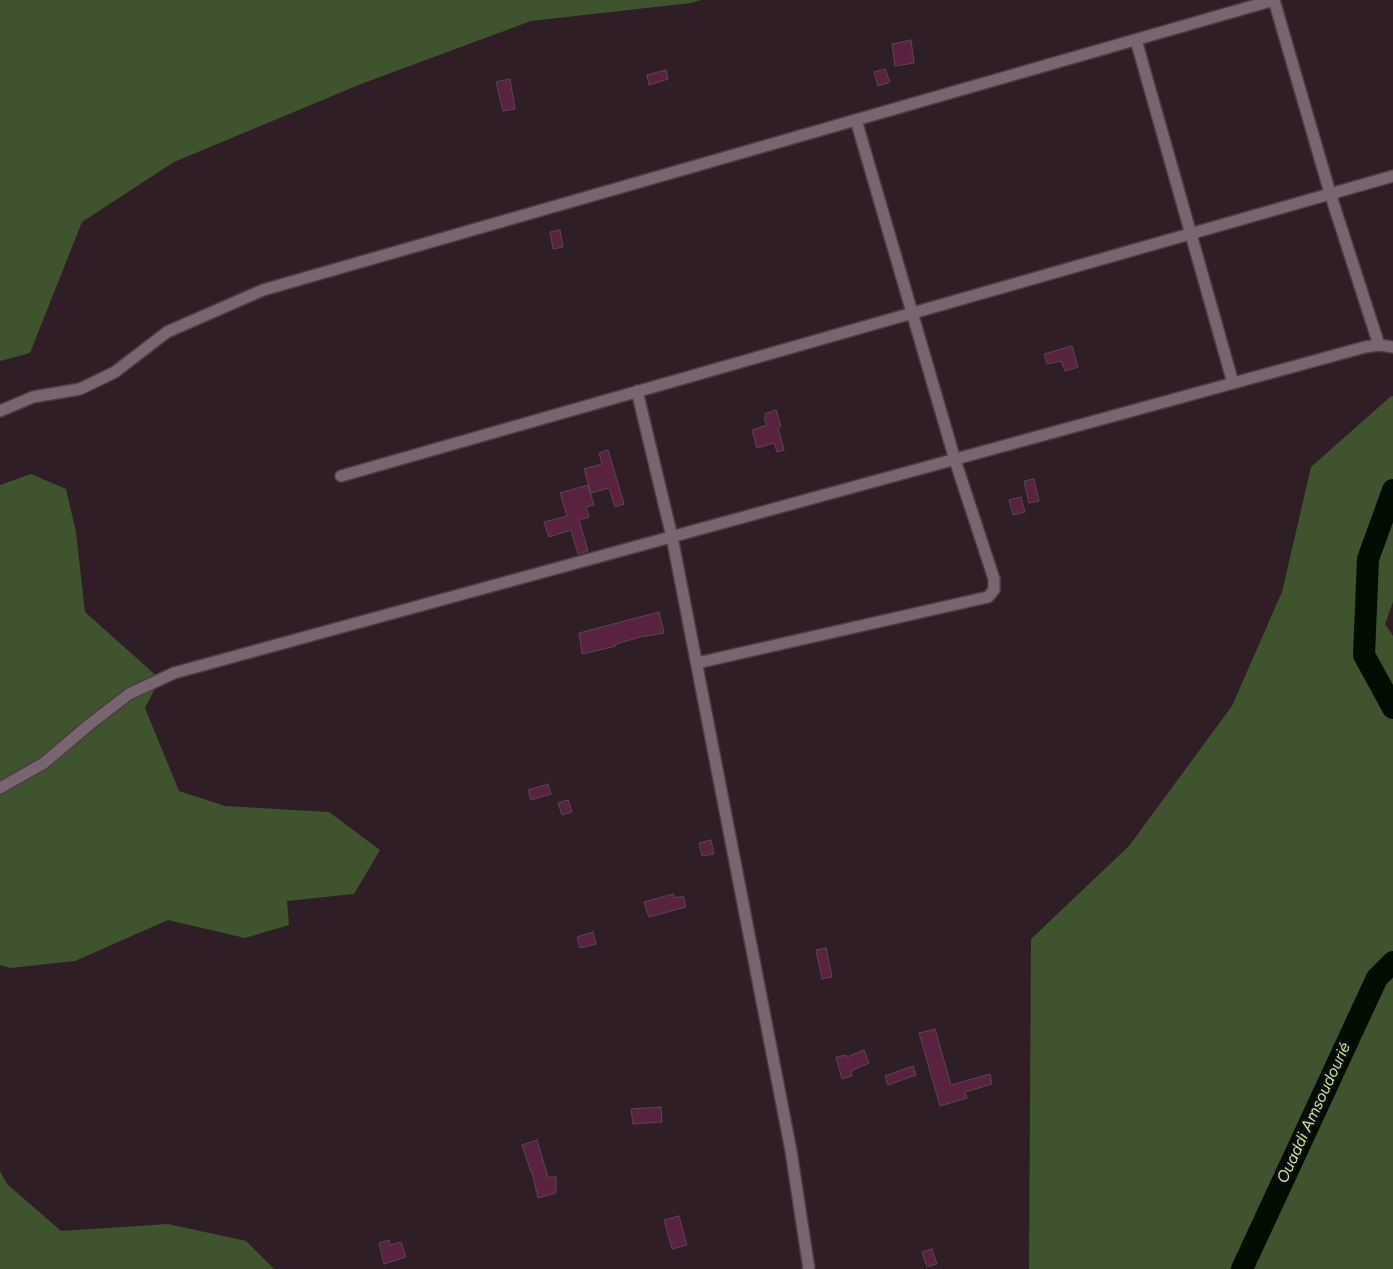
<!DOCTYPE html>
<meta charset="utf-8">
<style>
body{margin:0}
canvas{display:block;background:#2f1e26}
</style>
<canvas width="1393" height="1269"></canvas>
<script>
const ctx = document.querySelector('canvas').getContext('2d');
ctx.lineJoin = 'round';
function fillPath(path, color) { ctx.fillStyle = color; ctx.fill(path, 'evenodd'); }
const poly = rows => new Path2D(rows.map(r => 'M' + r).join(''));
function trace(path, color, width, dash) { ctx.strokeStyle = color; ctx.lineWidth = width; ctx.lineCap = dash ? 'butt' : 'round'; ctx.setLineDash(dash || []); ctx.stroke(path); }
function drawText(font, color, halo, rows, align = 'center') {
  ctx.font = font + ' Figtree,sans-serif'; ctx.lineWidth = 5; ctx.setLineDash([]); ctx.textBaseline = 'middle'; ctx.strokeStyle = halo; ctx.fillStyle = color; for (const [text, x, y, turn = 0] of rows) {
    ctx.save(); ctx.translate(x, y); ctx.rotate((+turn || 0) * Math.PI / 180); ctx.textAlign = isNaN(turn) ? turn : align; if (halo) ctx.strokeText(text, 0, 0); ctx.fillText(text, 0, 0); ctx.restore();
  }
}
fillPath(poly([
 [0,0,701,0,691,3,531,21,361,84,174,162,82,222,30,353,0,361],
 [1393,396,1393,602,1385,624,1393,636,1393,1269,1029,1269,1031,939,1129,846,1232,706,1282,592,1311,467,1390,397],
 [31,474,66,489,76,532,85,612,160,679,145,708,179,791,225,806,329,812,380,850,354,894,287,901,289,925,245,938,168,920,75,961,10,968,0,965,0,485],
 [0,1171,7,1184,61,1231,168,1224,246,1241,274,1269,0,1269]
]), '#3f532e');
trace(poly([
 [1393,490,1368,559,1364,655,1393,708],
 [1242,1269,1377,978,1393,962]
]), '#020d00', 22);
const building = poly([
 [911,40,914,63,895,66,892,44,911,40],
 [885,69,890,82,878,86,874,72,885,69],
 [666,70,668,79,649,85,647,75,666,70],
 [510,79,515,109,503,111,496,82,510,79],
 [560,230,563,247,553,249,550,232,560,230],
 [1072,346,1078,367,1065,371,1061,361,1047,364,1044,354,1072,346],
 [776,410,781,426,778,428,784,450,777,452,774,443,757,448,752,430,767,425,764,418,766,417,765,414,776,410],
 [608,450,624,504,615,507,609,488,591,493,584,469,602,464,599,453,608,450],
 [1034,479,1039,501,1029,503,1024,481,1034,479],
 [588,485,594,505,586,507,589,517,579,520,588,551,578,554,571,530,549,537,544,522,567,516,560,493,588,485],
 [1021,497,1025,512,1013,515,1009,500,1021,497],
 [659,612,664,633,640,637,616,644,616,646,582,654,579,633,659,612],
 [548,784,551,794,531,800,528,790,548,784],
 [568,800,572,812,562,815,558,803,568,800],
 [711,840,714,854,702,856,699,843,711,840],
 [673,894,675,898,683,896,686,907,649,917,644,902,673,894],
 [593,932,596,944,580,948,577,937,593,932],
 [826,948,832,977,822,979,816,950,826,948],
 [935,1029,951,1085,990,1074,992,1084,965,1092,967,1098,940,1106,919,1033,935,1029],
 [864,1050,869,1063,851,1071,852,1076,842,1079,836,1057,846,1055,847,1057,864,1050],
 [913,1066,916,1075,888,1085,885,1076,913,1066],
 [661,1107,662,1122,633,1124,631,1109,661,1107],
 [537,1140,548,1177,556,1177,556,1193,538,1198,532,1172,531,1172,522,1145,537,1140],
 [679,1216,687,1245,672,1249,664,1220,679,1216],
 [389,1240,390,1245,401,1242,406,1257,384,1264,379,1243,389,1240],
 [932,1249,937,1264,927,1267,922,1252,932,1249]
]);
fillPath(building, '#582240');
trace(building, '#5a4750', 1);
const minor = poly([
 [1274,0,1330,193,1379,345],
 [1136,40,1233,383],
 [637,391,672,537,791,1151,809,1269],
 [0,411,33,397,80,389,115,372,167,332,263,290,1274,0],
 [341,476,1393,176],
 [697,663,988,597,994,590,994,579,955,460,856,120],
 [0,788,44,763,90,724,129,694,174,673,1365,347,1379,345,1393,347]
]);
trace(minor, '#4a3d43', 14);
trace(minor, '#79656f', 11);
drawText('italic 16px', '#bcea96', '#120a0e', [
 ["Ouaddi Amsoudourié",1314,1113,-65]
]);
</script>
